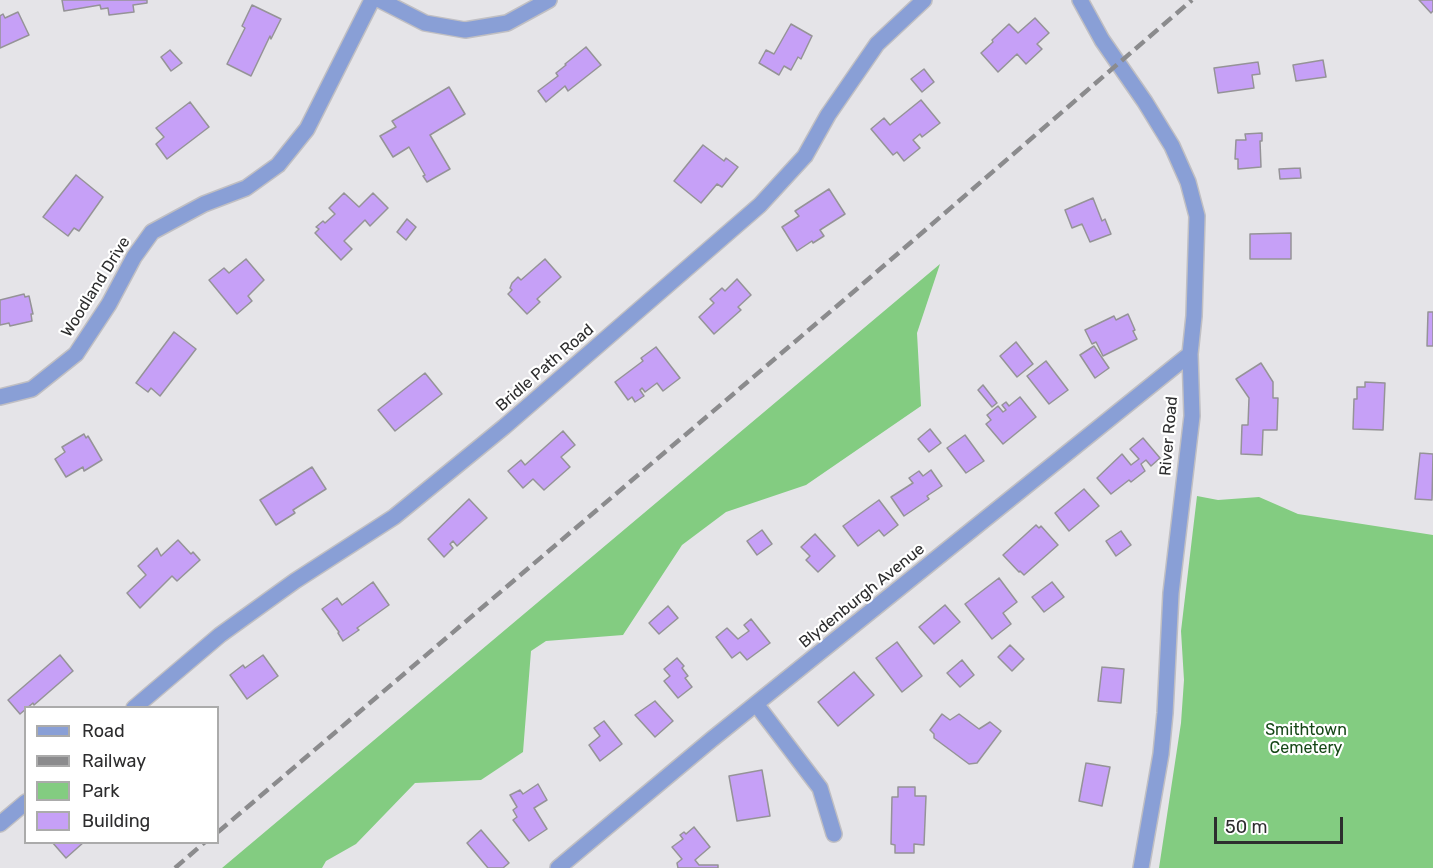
<!DOCTYPE html>
<style>
body{margin:0}
#map{position:relative;width:1433px;height:868px;overflow:hidden;background:#e5e4e8;font-family:Rubik,sans-serif}
canvas{display:block}
.legend{position:absolute;left:24px;top:706px;width:195px;height:138px;box-sizing:border-box;background:#fff;border:2px solid #ababab;margin:0;padding:8px 10px;list-style:none;font-size:18px;color:#2d2d2e}
.legend li{display:flex;align-items:center;gap:12px;height:30px}
.legend b{width:30px;border:2px solid #ababab}
.scale{position:absolute;left:1214px;top:817px;width:129px;height:27px;box-sizing:border-box;border:3px solid #2d2d2e;border-top:0;padding-left:8px;font-size:18px;line-height:21px;white-space:nowrap;color:#2d2d2e;-webkit-text-stroke:4px #fff;paint-order:stroke}
</style>
<div id="map">
<canvas width="1433" height="868"></canvas>
<ul class="legend">
<li><b style="height:8px;background:#899fd6"></b>Road</li>
<li><b style="height:8px;background:#8b8b8d"></b>Railway</li>
<li><b style="height:16px;background:#83cc81"></b>Park</li>
<li><b style="height:16px;background:#c6a0f7"></b>Building</li>
</ul>
<div class="scale">50 m</div>
</div>
<script>
const ctx = document.querySelector('canvas').getContext('2d');
ctx.lineJoin = 'round';
function fillPath(path, color) { ctx.fillStyle = color; ctx.fill(path, 'evenodd'); }
const poly = rows => new Path2D(rows.map(r => 'M' + r).join(''));
function trace(path, color, width, dash) { ctx.strokeStyle = color; ctx.lineWidth = width; ctx.lineCap = dash ? 'butt' : 'round'; ctx.setLineDash(dash || []); ctx.stroke(path); }
function drawText(font, color, halo, rows, align = 'center') {
  ctx.font = font + ' Rubik,sans-serif'; ctx.lineWidth = 4.5; ctx.setLineDash([]); ctx.textBaseline = 'middle'; ctx.strokeStyle = halo; ctx.fillStyle = color; for (const [text, x, y, turn = 0] of rows) {
    ctx.save(); ctx.translate(x, y); ctx.rotate((+turn || 0) * Math.PI / 180); ctx.textAlign = isNaN(turn) ? turn : align; if (halo) ctx.strokeText(text, 0, 0); ctx.fillText(text, 0, 0); ctx.restore();
  }
}
fillPath(poly([
 [940,264,917,333,921,406,806,485,726,512,682,545,623,635,546,641,531,651,523,752,481,780,415,783,356,844,326,861,322,868,222,868],
 [1197,496,1218,500,1259,497,1298,514,1433,535,1433,868,1159,868,1181,723,1184,680,1181,631]
]), '#83cc81');
const building = poly([
 [62,0,147,0,147,3,133,5,134,12,109,15,108,8,101,9,100,5,64,11,62,0],
 [1419,0,1433,0,1433,11,1431,13,1419,0],
 [252,5,281,19,271,39,270,36,251,76,227,64,245,28,242,26,252,5],
 [18,12,29,35,0,48,0,16,3,14,5,18,18,12],
 [1035,18,1049,33,1037,44,1042,49,1026,64,1017,54,998,72,981,53,993,42,992,40,1009,24,1018,33,1035,18],
 [791,24,812,36,801,59,798,57,791,70,784,66,779,75,759,63,766,50,774,54,791,24],
 [586,47,601,65,568,91,565,86,546,102,538,91,558,76,556,73,566,65,565,64,586,47],
 [170,50,182,63,171,71,161,57,170,50],
 [1323,60,1326,77,1296,81,1293,65,1323,60],
 [1258,62,1260,74,1252,75,1254,88,1218,93,1214,68,1258,62],
 [924,69,934,82,922,92,911,79,924,69],
 [449,87,465,114,430,135,450,169,427,182,423,176,425,175,409,147,393,157,380,136,396,127,392,121,449,87],
 [921,100,940,123,922,137,920,134,913,140,920,148,904,161,897,152,893,155,871,129,884,118,890,125,921,100],
 [190,102,209,127,167,159,156,144,164,137,156,128,190,102],
 [1262,133,1262,141,1260,141,1261,167,1238,169,1238,159,1235,159,1236,140,1246,140,1245,134,1262,133],
 [703,145,724,161,726,158,738,167,722,187,717,184,701,203,674,181,703,145],
 [1300,168,1301,178,1280,179,1279,169,1300,168],
 [76,175,103,197,79,231,74,228,68,236,43,217,76,175],
 [829,189,845,214,820,230,824,236,813,243,812,241,797,251,782,227,799,216,795,211,829,189],
 [344,193,359,207,373,193,388,208,370,226,365,220,344,241,352,249,341,260,315,233,319,229,316,227,323,221,325,223,335,214,329,208,344,193],
 [1093,198,1102,221,1105,219,1111,234,1090,242,1082,224,1072,228,1065,210,1093,198],
 [407,219,416,227,406,240,397,232,407,219],
 [1291,233,1291,259,1250,259,1250,234,1291,233],
 [246,259,264,280,248,296,252,301,237,314,209,280,224,268,229,273,246,259],
 [545,259,561,277,537,299,540,302,527,314,508,294,512,290,510,288,512,283,518,277,521,280,545,259],
 [737,279,751,295,738,307,741,310,714,334,699,317,714,303,710,299,722,288,725,291,737,279],
 [24,294,25,297,29,296,33,314,31,314,32,321,10,326,9,323,0,325,0,300,24,294],
 [1428,312,1433,312,1433,346,1427,346,1428,312],
 [1128,314,1135,330,1133,331,1137,339,1103,356,1096,342,1092,344,1085,330,1114,316,1116,320,1128,314],
 [174,332,196,349,160,396,151,388,148,392,136,383,174,332],
 [1016,342,1033,364,1017,377,1000,356,1016,342],
 [1094,346,1109,368,1095,378,1080,355,1094,346],
 [656,347,680,378,663,391,657,383,645,392,642,388,640,390,644,396,635,402,632,397,628,400,615,382,643,361,641,358,656,347],
 [1046,361,1068,390,1049,404,1027,376,1046,361],
 [1261,363,1273,382,1273,398,1278,398,1277,430,1263,430,1262,455,1241,454,1242,425,1248,425,1249,398,1236,379,1261,363],
 [425,373,442,394,395,431,378,410,425,373],
 [1365,382,1385,383,1383,430,1353,429,1354,399,1357,399,1357,387,1365,387,1365,382],
 [983,385,997,403,992,407,978,390,983,385],
 [1020,397,1036,417,1003,444,986,424,991,420,987,415,998,406,1003,412,1006,410,1002,405,1006,402,1009,406,1020,397],
 [930,429,941,443,929,452,918,439,930,429],
 [563,431,575,445,561,457,570,467,544,490,533,479,523,488,508,471,521,460,525,465,563,431],
 [84,434,86,438,88,436,102,460,84,471,83,467,66,477,55,459,65,452,62,447,84,434],
 [965,435,984,461,966,473,947,448,965,435],
 [1143,438,1160,458,1151,466,1146,460,1141,464,1145,471,1131,482,1129,480,1111,494,1097,478,1122,454,1131,465,1139,459,1130,449,1143,438],
 [1420,453,1433,454,1432,500,1415,499,1420,453],
 [312,467,326,489,293,510,295,513,276,525,260,500,312,467],
 [931,470,942,486,927,496,929,499,904,516,891,497,913,483,909,478,919,471,923,476,931,470],
 [1084,489,1099,506,1069,531,1055,513,1084,489],
 [469,499,487,518,457,546,453,541,450,544,453,548,444,557,428,539,469,499],
 [879,500,898,525,884,536,879,530,858,546,843,526,879,500],
 [1036,525,1039,528,1041,526,1058,545,1024,575,1020,571,1019,572,1003,555,1036,525],
 [762,530,772,544,757,555,747,541,762,530],
 [1121,531,1131,545,1116,556,1106,541,1121,531],
 [815,534,835,556,818,572,806,560,810,556,801,547,815,534],
 [178,540,191,554,193,552,200,560,177,581,172,576,140,608,127,593,146,575,138,566,157,548,161,556,178,540],
 [999,578,1017,602,1003,613,1011,624,992,639,965,604,999,578],
 [373,582,389,605,357,628,359,630,343,641,338,633,339,632,322,609,337,598,342,605,373,582],
 [1052,582,1064,597,1044,612,1032,597,1052,582],
 [945,605,960,622,934,644,919,627,945,605],
 [668,606,678,618,659,634,649,623,668,606],
 [751,619,770,643,747,660,740,652,732,658,716,637,727,628,738,639,749,631,744,625,751,619],
 [897,642,922,676,902,692,876,658,897,642],
 [1010,645,1024,659,1012,671,998,657,1010,645],
 [60,655,73,671,34,705,33,703,20,714,8,700,60,655],
 [263,655,278,676,247,699,230,675,243,665,245,668,263,655],
 [677,658,684,666,682,668,688,676,685,678,692,687,678,698,664,681,670,676,664,669,677,658],
 [962,660,974,675,960,687,947,673,962,660],
 [1102,667,1124,669,1121,703,1098,701,1102,667],
 [854,672,874,695,838,726,818,702,854,672],
 [655,701,673,721,655,737,635,715,655,701],
 [942,714,950,720,959,714,979,729,990,722,1001,731,977,763,969,764,934,738,934,734,930,730,942,714],
 [604,721,622,744,600,761,589,745,600,736,594,728,604,721],
 [1086,763,1110,767,1102,806,1079,801,1086,763],
 [762,770,770,816,737,821,729,776,762,770],
 [538,784,547,800,534,808,547,829,529,841,513,820,517,817,513,810,517,807,510,795,520,790,523,794,538,784],
 [898,787,915,787,915,796,926,796,924,845,914,844,914,853,895,853,895,845,891,844,892,797,898,797,898,787],
 [694,827,710,847,695,860,699,865,718,865,718,868,678,868,677,863,682,859,672,847,683,839,680,835,684,832,686,834,694,827],
 [481,830,509,863,503,868,488,868,467,843,481,830],
 [52,842,84,842,66,858,52,842]
]);
fillPath(building, '#c6a0f7');
trace(building, '#959397', 1.5);
const minor = poly([
 [380,0,425,23,465,30,507,23,549,0],
 [1080,0,1102,40,1145,102,1172,146,1188,182,1197,216,1194,316,1190,354,1192,416,1171,593,1165,713,1161,754,1141,868],
 [0,397,32,389,76,354,109,304,134,257,152,232,204,204,246,188,278,165,307,129,372,0],
 [756,704,820,788,834,834],
 [134,708,220,635,295,581,394,517,504,427,760,205,805,156,828,115,877,44,924,0],
 [0,824,26,802],
 [558,868,711,740,1190,354]
]);
trace(minor, '#c0bfc3', 18);
trace(minor, '#899fd6', 15);
trace(poly([
 [218,832,844,300,1192,0],
 [175,868,205,842]
]), '#8b8b8d', 4.5, [12, 6]);
drawText('16px', '#2d2d2e', '#fff', [
 ["Woodland Drive",96,287,-58],
 ["Bridle Path Road",545,368,-41],
 ["River Road",1169,436,-85],
 ["Blydenburgh Avenue",862,596,-39]
]);
drawText('16px', '#154716', '#fff', [
 ["Smithtown",1306,730],
 ["Cemetery",1306,748]
]);
</script>
